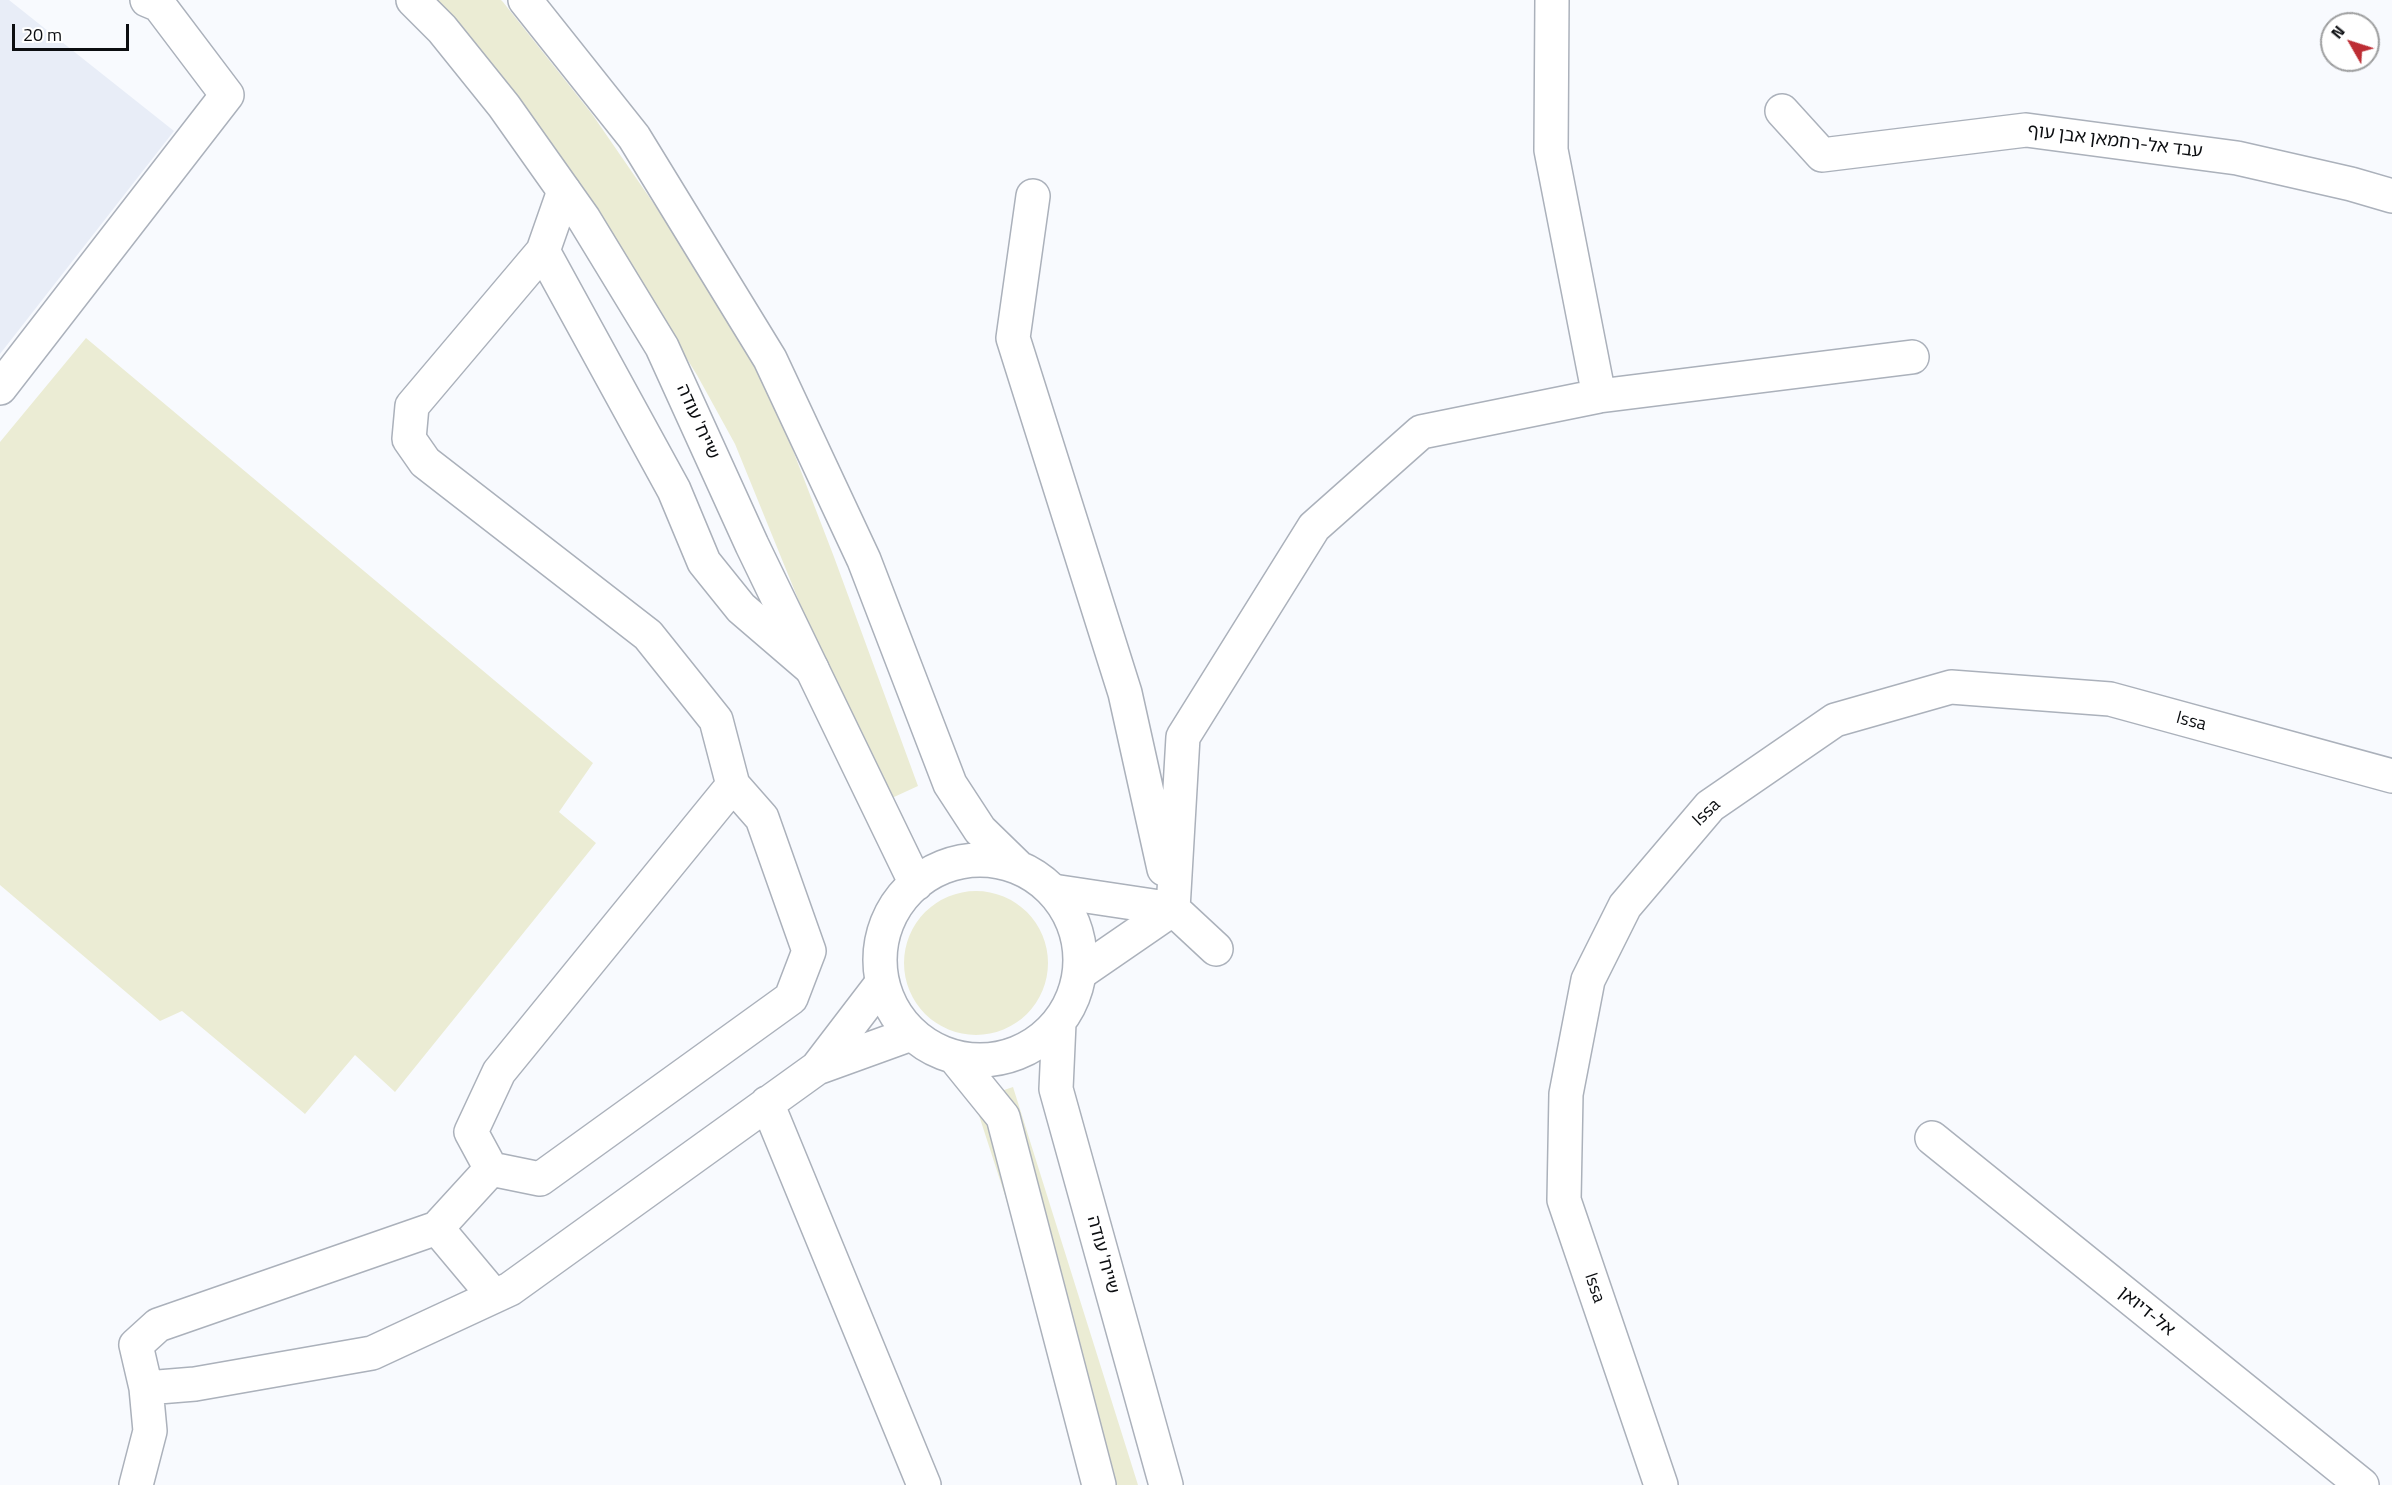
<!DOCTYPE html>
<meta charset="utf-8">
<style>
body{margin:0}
#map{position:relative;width:2392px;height:1485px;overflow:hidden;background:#f8fafe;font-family:"Titillium Web",sans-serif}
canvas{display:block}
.north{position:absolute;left:2320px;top:12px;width:60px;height:60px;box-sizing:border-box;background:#fff;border:2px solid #9e9fa0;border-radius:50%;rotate:309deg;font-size:16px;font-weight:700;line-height:24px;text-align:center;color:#0c0e11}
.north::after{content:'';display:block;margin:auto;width:21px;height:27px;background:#bd2d34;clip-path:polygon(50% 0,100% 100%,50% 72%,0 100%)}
.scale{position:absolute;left:12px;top:24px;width:117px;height:27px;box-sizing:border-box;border:3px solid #0c0e11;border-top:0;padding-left:8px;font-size:18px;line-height:21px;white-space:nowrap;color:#0c0e11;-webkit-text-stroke:4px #fff;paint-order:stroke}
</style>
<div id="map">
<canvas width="2392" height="1485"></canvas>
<div class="north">N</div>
<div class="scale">20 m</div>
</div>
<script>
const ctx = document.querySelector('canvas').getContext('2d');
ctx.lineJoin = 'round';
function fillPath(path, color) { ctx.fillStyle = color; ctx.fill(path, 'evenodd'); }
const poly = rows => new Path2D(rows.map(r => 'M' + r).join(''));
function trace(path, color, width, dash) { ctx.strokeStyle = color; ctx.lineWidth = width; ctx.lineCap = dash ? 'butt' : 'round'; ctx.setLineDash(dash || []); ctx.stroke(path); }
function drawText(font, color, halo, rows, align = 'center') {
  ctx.font = font + ' "Titillium Web","Noto Sans Hebrew",sans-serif'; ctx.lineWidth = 6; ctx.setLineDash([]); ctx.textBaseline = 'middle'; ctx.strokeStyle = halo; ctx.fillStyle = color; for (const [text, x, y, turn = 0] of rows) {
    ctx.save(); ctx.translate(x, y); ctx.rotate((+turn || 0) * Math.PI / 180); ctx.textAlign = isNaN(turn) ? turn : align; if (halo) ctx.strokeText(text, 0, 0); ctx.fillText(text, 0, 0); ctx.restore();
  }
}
fillPath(poly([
 [0,0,9,0,174,131,0,354]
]), '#e8edf7');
fillPath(poly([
 [431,0,501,0,503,2,592,114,685,249,769,388,834,557,918,786,881,803,735,444,697,375,559,154,488,65],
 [86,338,593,763,559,812,596,843,395,1092,355,1055,305,1114,182,1011,160,1021,0,885,0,442],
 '904 963a72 72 0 1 1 144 0a72 72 0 1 1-144 0Z',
 [1013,1087,1138,1485,1099,1485,974,1100]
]), '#ebecd4');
const minor = poly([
 [1552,0,1551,150,1599,396],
 [1782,111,1822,155,2026,130,2237,158,2351,184,2392,196],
 [564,191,543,251,412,406,409,439,425,462,648,635,716,720,733,785,762,818,809,951,791,998,540,1179,491,1169,471,1132,499,1072,733,785],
 [1033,196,1013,338,1125,693,1164,869],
 [543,251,674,490,704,562,741,608,812,669],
 [0,388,227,95,159,5,147,0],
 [1053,891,1173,909,1216,949],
 [1173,909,1183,737,1314,527,1421,432,1599,396,1912,357],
 [1080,973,1173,909],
 [817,1068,882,983],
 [767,1103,924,1485],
 [1932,1138,2362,1485],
 [437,1228,494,1296],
 [146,1388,195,1384,372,1353,510,1289,817,1068,911,1034],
 [136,1485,150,1431,146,1388,136,1345,158,1325,437,1228,491,1169],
 [1661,1485,1564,1200,1566,1094,1588,980,1625,906,1710,806,1835,720,1951,687,2110,699,2392,776]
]);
const major = poly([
 [413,0,442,29,504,106,584,219,662,347,752,545,916,884],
 [525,0,634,137,770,359,864,560,950,784,980,830,1018,867],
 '880 960a100 100 0 1 1 200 0a100 100 0 1 1-200 0Z',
 [1059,1023,1056,1089,1166,1485],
 [956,1059,1003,1117,1099,1485]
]);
trace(minor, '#abb1bb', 36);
trace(major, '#abb1bb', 36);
trace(minor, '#fff', 33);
trace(major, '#fff', 33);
drawText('18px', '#0c0e11', '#fff', [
 ["עבד אל-רחמאן אבן עוף",2115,142,7],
 ["שייח' עודה",697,422,66],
 ["Issa",2191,722,15],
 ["Issa",1707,813,-44],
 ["שייח' עודה",1102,1255,75],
 ["Issa",1594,1288,71],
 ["אל-דיואן",2146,1312,39]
]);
</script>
